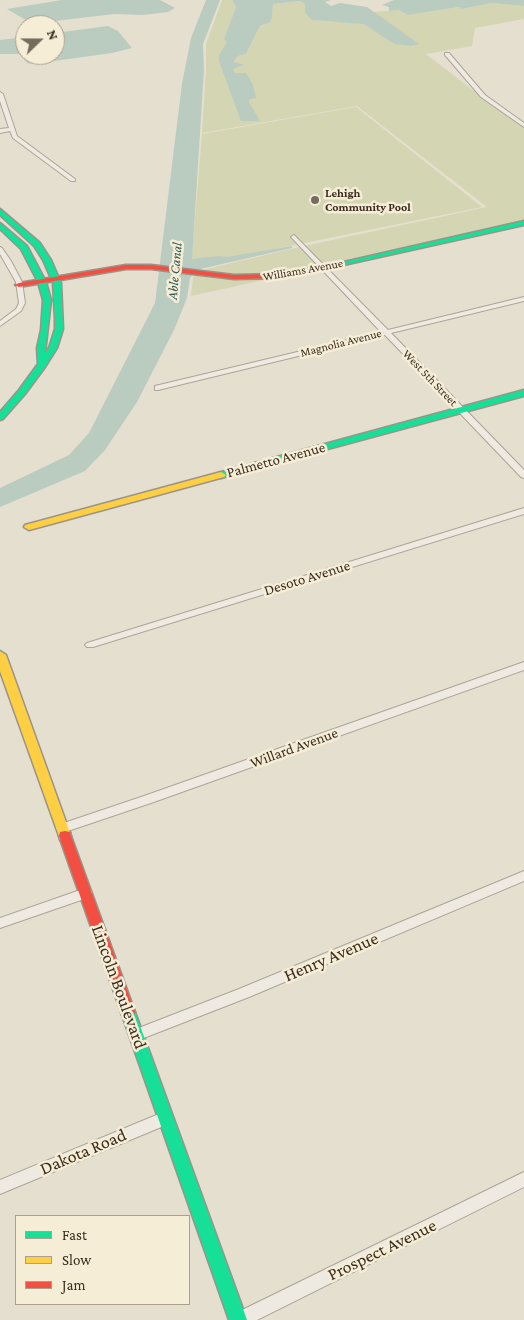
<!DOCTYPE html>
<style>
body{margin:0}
#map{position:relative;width:524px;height:1320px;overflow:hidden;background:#e5dfcf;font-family:"Crimson Pro",serif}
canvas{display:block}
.legend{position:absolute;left:15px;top:1215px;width:175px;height:90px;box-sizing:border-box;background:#f6edd6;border:1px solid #aba08d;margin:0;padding:6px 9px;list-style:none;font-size:15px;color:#3a2d1f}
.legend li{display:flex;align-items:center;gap:10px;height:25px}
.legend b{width:25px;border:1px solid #aba08d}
.north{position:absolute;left:15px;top:15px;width:50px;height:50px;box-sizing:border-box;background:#f6edd6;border:1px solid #aba08d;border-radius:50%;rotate:68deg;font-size:14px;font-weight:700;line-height:20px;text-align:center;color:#3a2d1f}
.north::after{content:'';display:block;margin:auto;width:18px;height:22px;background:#766b5d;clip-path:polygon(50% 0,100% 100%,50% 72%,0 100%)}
</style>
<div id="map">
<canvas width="524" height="1320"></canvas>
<ul class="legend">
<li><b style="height:6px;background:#16e098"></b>Fast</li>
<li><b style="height:6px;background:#ffcf43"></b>Slow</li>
<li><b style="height:6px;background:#f24e42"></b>Jam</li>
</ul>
<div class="north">N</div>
</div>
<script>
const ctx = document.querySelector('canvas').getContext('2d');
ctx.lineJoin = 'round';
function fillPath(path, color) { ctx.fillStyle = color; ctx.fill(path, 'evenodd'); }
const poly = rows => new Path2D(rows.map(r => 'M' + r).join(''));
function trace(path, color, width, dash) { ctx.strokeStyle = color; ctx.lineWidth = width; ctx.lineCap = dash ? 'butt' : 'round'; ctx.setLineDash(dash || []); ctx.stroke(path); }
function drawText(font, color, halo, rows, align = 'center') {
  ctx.font = font + ' "Crimson Pro",serif'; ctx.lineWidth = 5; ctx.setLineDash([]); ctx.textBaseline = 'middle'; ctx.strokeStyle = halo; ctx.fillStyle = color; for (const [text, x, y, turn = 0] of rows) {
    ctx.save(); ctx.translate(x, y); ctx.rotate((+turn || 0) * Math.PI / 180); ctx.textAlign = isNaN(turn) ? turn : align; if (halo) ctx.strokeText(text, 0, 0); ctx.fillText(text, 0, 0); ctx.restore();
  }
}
fillPath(poly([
 [222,0,232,0,236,7,224,39,227,42,241,120,259,121,249,102,250,99,233,69,243,65,234,63,238,56,246,54,260,26,264,25,272,17,273,4,300,1,305,4,318,21,347,22,363,24,395,43,411,46,418,44,373,12,399,10,408,15,459,7,463,9,492,3,524,6,524,19,475,28,472,46,426,54,474,91,524,125,524,221,281,274,244,276,198,271,295,248,487,207,357,106,202,133,206,70,206,44],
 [356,107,482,207,191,266,202,134],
 [196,274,273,278,191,296,193,278]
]), '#d4d5b2');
fillPath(poly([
 [62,0,160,0,175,8,168,12,143,15,114,14,38,23,24,19,7,9],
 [206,0,220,0,203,44,204,70,192,259,219,256,227,257,292,246,292,248,196,270,190,278,187,298,174,330,137,402,105,450,85,471,0,507,0,488,69,455,89,433,155,303,182,84,191,38],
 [232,0,331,0,325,2,331,6,340,3,367,7,419,44,411,46,395,44,363,24,312,20,305,13,305,4,300,1,273,4,272,18,270,22,260,26,246,54,238,56,234,62,244,65,233,69,235,73,246,73,253,85,256,98,250,99,249,102,260,121,241,121,219,61,219,55,227,42,224,39,236,7],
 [394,0,524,0,524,6,492,3,462,9,459,7,408,15,399,10,389,11,389,7,382,5],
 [108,26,118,31,132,48,112,53,32,64,27,63,21,54,0,54,0,40,25,37,25,55,55,55,55,33]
]), '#bacbc0');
const street = poly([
 [445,53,449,53,485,95,524,123,524,127,481,97,445,55,445,53],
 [0,92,3,94,17,136,75,179,75,181,71,181,13,138,10,131,0,133,0,129,9,128,0,101,0,92],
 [294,235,388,330,524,297,524,301,391,333,524,470,524,478,521,477,385,335,158,390,155,390,155,386,381,332,292,238,291,237,294,235],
 [0,247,2,248,11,261,22,282,25,303,21,311,0,326,0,321,16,309,19,303,16,282,0,254,0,247],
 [524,508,524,514,93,647,87,647,85,645,87,643,524,508],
 [524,662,524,670,151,803,62,833,58,831,56,828,58,825,144,796,524,662],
 [524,871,524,881,249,997,136,1041,131,1039,129,1035,131,1031,239,989,524,871],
 [86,888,90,889,92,893,90,897,0,928,0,918,86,888],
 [166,1111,171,1113,173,1118,171,1123,0,1194,0,1180,166,1111],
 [524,1172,524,1187,257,1320,232,1320,234,1314,524,1172]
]);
const fast = poly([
 [0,209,40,243,51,260,61,283,63,329,57,348,45,367,25,394,3,419,0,420,0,412,19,390,38,364,37,348,41,330,43,300,38,282,21,249,0,229,0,223,27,246,46,282,51,300,45,353,49,348,55,329,55,318,53,283,43,260,34,246,0,215,0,209],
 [524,221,524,225,339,266,335,264,524,221],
 [524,390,524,396,224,477,221,478,216,475,218,473,524,390],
 [128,1005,133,1007,135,1012,247,1320,229,1320,121,1012,123,1007,128,1005]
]);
const slow = poly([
 [221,472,226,475,224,477,29,530,24,527,25,525,221,472],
 [0,651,6,655,71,836,70,840,65,841,60,840,59,836,0,671,0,651]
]);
const jam = poly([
 [339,262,342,262,342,266,282,278,234,279,151,269,126,269,19,287,15,285,19,283,126,265,151,265,234,275,282,274,339,262],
 [65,831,70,832,71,836,135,1012,133,1017,128,1019,123,1017,121,1012,59,836,60,832,65,831]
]);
trace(street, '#aba498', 2);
trace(fast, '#9a9488', 3);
trace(slow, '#9a9488', 3);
trace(jam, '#9a9488', 3);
fillPath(street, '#eeeae1');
fillPath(fast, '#16e098');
fillPath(slow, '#ffcf43');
fillPath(jam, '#f24e42');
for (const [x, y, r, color] of [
 [315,200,5,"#766b5d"]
]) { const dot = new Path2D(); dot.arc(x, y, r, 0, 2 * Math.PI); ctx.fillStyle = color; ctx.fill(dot); trace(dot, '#f6edd6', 2); }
drawText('bold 12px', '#3a2d1f', '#f6edd6', [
 ["Lehigh",325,193],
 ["Community Pool",325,207]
], 'left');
drawText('12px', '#3a2d1f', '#f6edd6', [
 ["Williams Avenue",303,270,-10],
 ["Magnolia Avenue",341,343,-14],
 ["West 5th Street",430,378,46]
]);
drawText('italic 14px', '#2f5a57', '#f6edd6', [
 ["Able Canal",175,271,-85]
]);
drawText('15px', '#3a2d1f', '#f6edd6', [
 ["Palmetto Avenue",276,460,-15],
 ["Desoto Avenue",307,578,-17],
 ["Willard Avenue",294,748,-20]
]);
drawText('18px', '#3a2d1f', '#f6edd6', [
 ["Henry Avenue",331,957,-23],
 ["Lincoln Boulevard",119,987,70],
 ["Dakota Road",83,1152,-23],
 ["Prospect Avenue",382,1250,-26]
]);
</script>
